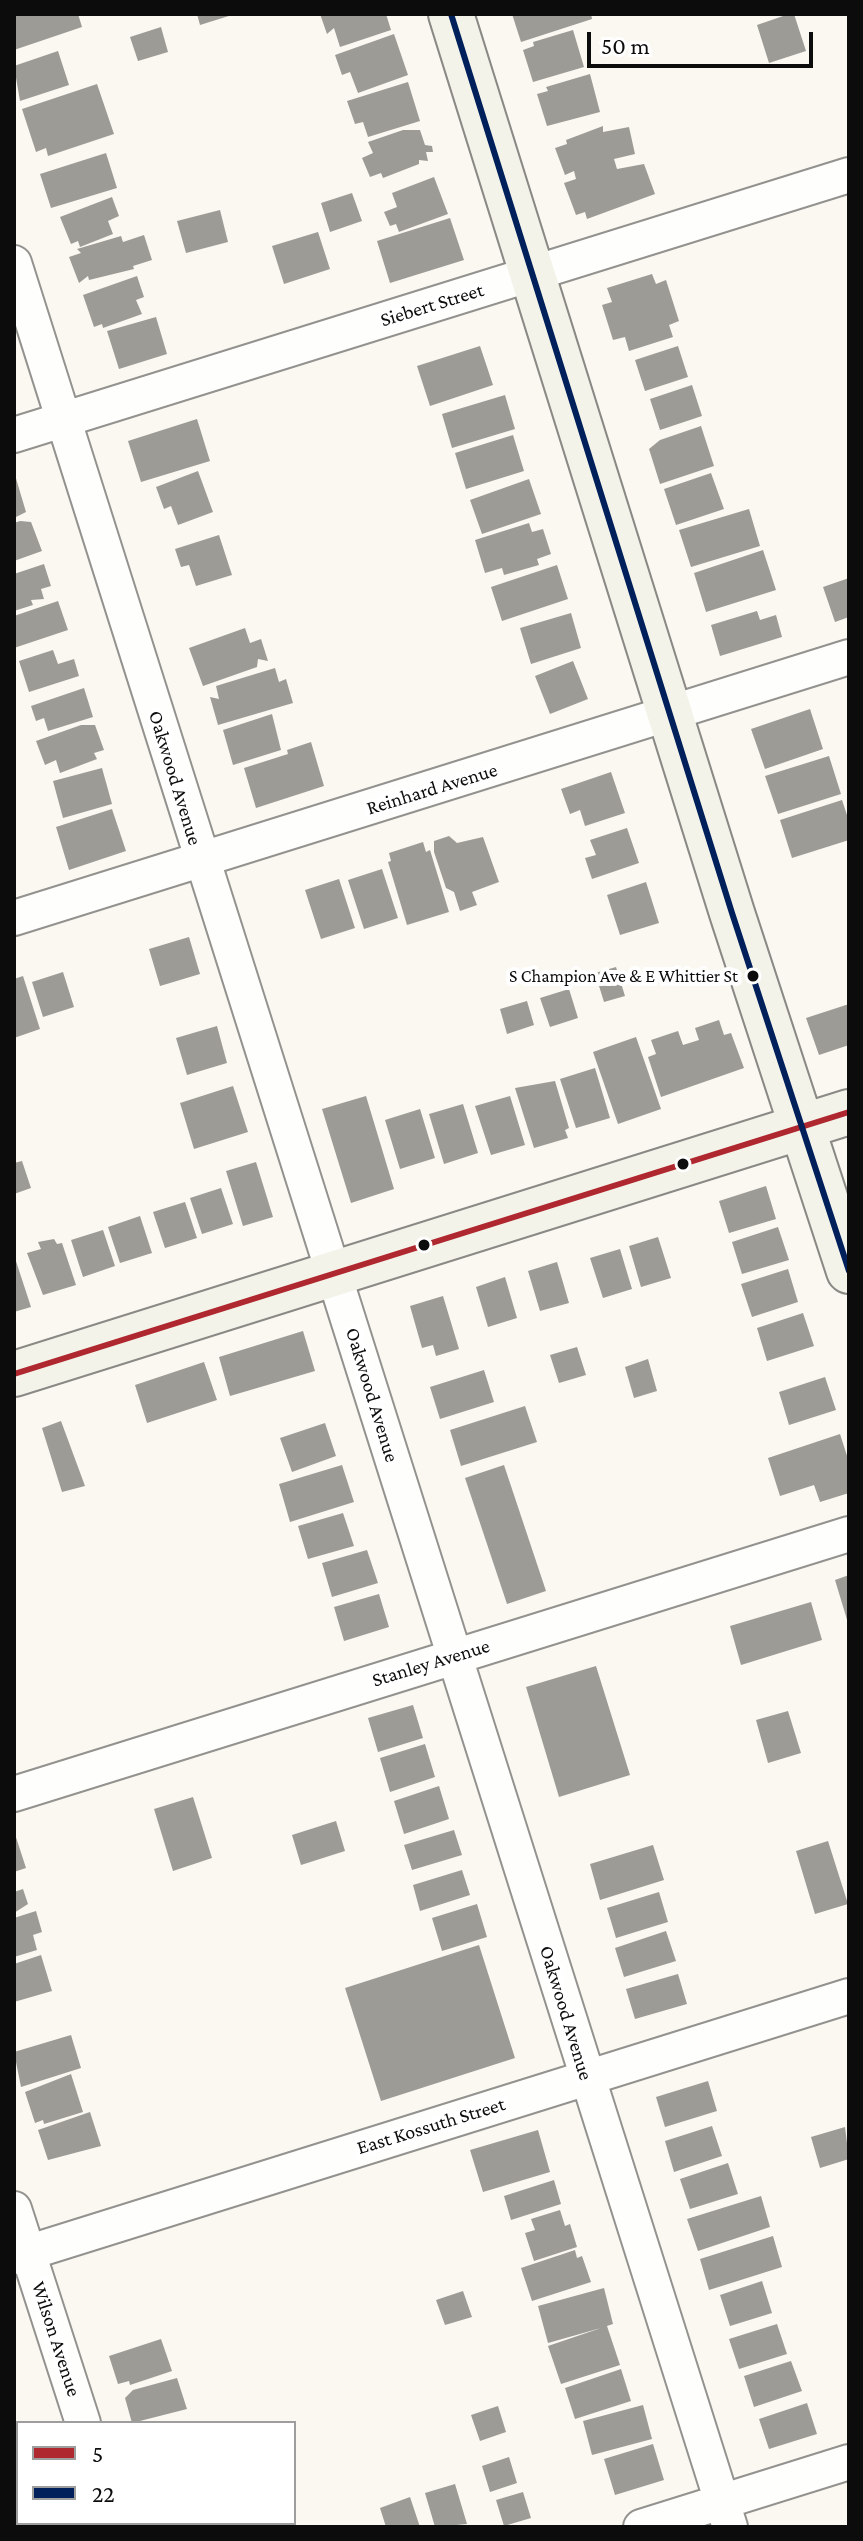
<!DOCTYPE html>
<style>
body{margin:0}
#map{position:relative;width:863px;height:2541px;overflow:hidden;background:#faf8f0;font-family:"Crimson Pro",serif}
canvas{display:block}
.frame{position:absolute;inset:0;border:16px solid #0c0c0c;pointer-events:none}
.legend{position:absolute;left:16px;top:2421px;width:280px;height:104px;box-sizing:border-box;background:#fff;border:2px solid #9e9e9e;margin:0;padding:10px 14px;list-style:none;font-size:24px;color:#0c0c0c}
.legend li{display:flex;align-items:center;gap:16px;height:40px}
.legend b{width:40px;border:2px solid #9e9e9e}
.scale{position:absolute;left:587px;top:32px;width:226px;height:36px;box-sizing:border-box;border:4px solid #0c0c0c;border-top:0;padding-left:10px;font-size:24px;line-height:28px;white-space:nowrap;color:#0c0c0c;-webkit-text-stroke:6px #fff;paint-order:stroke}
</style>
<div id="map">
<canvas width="863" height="2541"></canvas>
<div class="frame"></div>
<ul class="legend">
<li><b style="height:10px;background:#af272f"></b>5</li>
<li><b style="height:10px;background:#00205b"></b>22</li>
</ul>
<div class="scale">50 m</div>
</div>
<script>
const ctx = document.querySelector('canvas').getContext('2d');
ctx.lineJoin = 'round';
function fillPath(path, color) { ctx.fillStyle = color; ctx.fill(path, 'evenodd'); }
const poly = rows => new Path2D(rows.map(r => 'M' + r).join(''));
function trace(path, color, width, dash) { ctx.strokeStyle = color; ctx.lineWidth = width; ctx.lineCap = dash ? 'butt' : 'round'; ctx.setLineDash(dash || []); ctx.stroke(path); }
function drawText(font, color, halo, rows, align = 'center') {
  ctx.font = font + ' "Crimson Pro",serif'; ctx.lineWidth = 8; ctx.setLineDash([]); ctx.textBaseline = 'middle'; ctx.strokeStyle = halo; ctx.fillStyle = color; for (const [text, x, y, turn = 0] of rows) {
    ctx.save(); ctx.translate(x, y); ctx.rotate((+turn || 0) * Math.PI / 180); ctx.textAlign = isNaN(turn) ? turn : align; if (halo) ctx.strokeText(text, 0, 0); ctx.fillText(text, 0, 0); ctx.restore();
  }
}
fillPath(poly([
 [14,14,78,14,82,27,14,50],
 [197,14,232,14,232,15,200,25],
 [320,14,386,14,391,30,340,47,334,28,327,34],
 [512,14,591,14,592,19,521,42],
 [789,14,794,14,806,51,769,63,757,25],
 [161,27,168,52,138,61,130,37],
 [573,30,584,67,533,82,523,50,534,46,533,42],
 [394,34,408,75,358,93,350,72,342,75,335,55],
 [58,51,69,85,20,101,14,66],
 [590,74,600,112,547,126,537,94,548,91,546,87],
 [408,82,420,121,368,137,363,122,355,124,347,101],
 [97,84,114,134,48,156,46,148,36,152,22,109],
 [603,126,603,132,629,127,635,154,614,159,617,169,644,164,655,194,587,219,585,212,576,215,564,183,576,179,574,171,565,175,555,148,567,144,566,140],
 [403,130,420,130,425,145,432,146,433,152,426,152,428,161,419,160,419,164,383,178,381,173,370,177,362,158,373,153,368,142],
 [106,153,117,188,51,208,40,174],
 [434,177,448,214,399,232,396,224,390,226,384,212,397,207,392,193],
 [352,193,362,221,330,232,321,203],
 [112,197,119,216,108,221,113,234,80,247,78,241,71,244,60,217],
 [220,210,228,242,186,253,177,221],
 [450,218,464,260,390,283,377,241],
 [318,232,330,269,284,284,272,246],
 [144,235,152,260,133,266,134,269,89,280,88,276,79,283,69,257,81,253,77,249,121,236,123,242],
 [652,274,656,284,666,280,679,321,669,325,673,337,629,351,625,337,613,340,602,305,612,302,607,288],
 [137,276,144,297,136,300,142,314,103,328,102,324,94,327,83,295],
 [156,317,167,354,119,369,107,331],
 [480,346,493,385,430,406,417,366],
 [678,346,688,377,645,391,635,360],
 [692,385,702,416,660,430,650,399],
 [505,395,515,429,452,448,442,414],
 [197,419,210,461,141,482,128,441],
 [701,426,714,466,660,484,649,449,660,440],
 [513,435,524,471,466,489,455,453],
 [198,471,213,512,178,525,171,506,164,509,156,487],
 [711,473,724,509,676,525,664,489],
 [15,475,26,512,14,518,14,475],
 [529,479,541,514,482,534,470,500],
 [749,509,760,546,691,567,679,530],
 [20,521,31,522,42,551,14,561,14,523],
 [529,523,532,532,543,529,551,554,537,559,539,565,504,575,502,568,485,573,475,540],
 [219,535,232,575,196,586,189,565,181,567,175,549],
 [763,550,776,590,706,612,694,573],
 [44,564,51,586,41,589,44,599,31,600,33,605,14,611,14,574],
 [557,565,568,599,502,621,491,587],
 [849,578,849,617,835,622,823,587],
 [58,601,68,630,14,648,14,616],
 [757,611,760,620,776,615,782,637,720,656,711,625],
 [571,613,581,648,531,664,520,628],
 [245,628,250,643,261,639,268,661,258,659,257,667,203,686,189,648],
 [53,650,58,664,74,659,79,676,29,692,19,661],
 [573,661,588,699,550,714,535,676],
 [275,668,279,682,286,679,293,703,218,725,210,697,219,699,216,686],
 [84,688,93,717,48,731,44,718,36,721,31,706],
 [810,709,823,749,765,769,751,729],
 [272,714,281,750,233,765,223,730],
 [81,725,95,725,104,750,94,753,97,759,60,773,56,760,45,765,36,741],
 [311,742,324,786,256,808,244,768,288,754,287,750],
 [829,756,841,794,778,814,765,776],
 [102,768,112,804,63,818,53,781],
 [611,772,625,813,585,826,580,810,570,814,561,789],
 [842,800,849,821,849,840,792,858,780,820],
 [112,809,126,851,69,870,56,827],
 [627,828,639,863,592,879,585,858,596,855,590,840],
 [449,836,457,843,483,837,499,882,472,892,477,905,460,911,454,892,446,888,434,852,434,841],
 [423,842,426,852,430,850,449,912,407,925,388,862,391,861,389,853],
 [382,869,398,918,364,929,348,880],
 [339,879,355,928,321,939,305,890],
 [646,882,659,923,620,935,607,895],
 [189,937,200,974,160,986,149,949],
 [616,967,625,996,604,1002,595,973],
 [63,972,74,1007,43,1017,32,982],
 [23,976,40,1029,14,1038,14,979],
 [569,989,578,1018,550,1027,540,998],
 [527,1001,534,1025,507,1034,500,1009],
 [849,1004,849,1045,819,1055,806,1018],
 [719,1020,724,1035,731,1033,744,1068,661,1097,648,1057,656,1054,651,1040,678,1031,683,1045,699,1040,695,1028],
 [217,1026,227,1063,187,1075,176,1038],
 [636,1037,661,1109,618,1124,593,1052],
 [595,1068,610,1118,576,1128,560,1079],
 [555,1081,569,1128,565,1130,568,1138,534,1148,515,1088],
 [233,1086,248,1132,194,1149,180,1103],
 [366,1096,394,1189,351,1203,322,1109],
 [510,1096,525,1145,491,1155,475,1106],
 [463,1104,478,1153,444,1164,429,1114],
 [420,1109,435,1158,400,1169,385,1120],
 [22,1161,31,1188,14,1194,14,1163],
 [256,1162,273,1217,243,1226,226,1171],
 [766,1186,776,1219,729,1233,719,1201],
 [221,1188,233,1224,202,1234,190,1198],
 [185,1202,197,1238,165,1248,153,1212],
 [140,1216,152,1253,120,1263,108,1227],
 [778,1227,789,1260,742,1274,732,1242],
 [103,1230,115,1266,83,1277,71,1240],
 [658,1237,671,1278,641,1287,629,1246],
 [54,1239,57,1244,62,1243,76,1285,43,1295,27,1253,41,1249,38,1242],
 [620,1249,632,1289,603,1298,590,1258],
 [14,1255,31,1307,14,1312],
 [557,1262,569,1303,540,1311,528,1271],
 [788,1269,798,1302,752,1317,741,1284],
 [505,1277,517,1318,488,1327,476,1287],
 [443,1296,459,1349,436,1356,433,1345,422,1348,410,1306],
 [803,1313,814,1346,767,1361,757,1328],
 [303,1331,315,1371,230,1396,219,1357],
 [577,1347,586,1375,559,1383,550,1355],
 [648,1359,657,1391,634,1398,625,1367],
 [204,1362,217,1400,147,1423,135,1385],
 [484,1370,494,1402,440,1419,430,1387],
 [825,1377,836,1410,789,1425,779,1392],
 [525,1406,537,1442,461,1466,450,1430],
 [61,1421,85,1486,62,1492,42,1428],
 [325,1423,336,1456,292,1472,280,1438],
 [840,1434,849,1462,849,1493,820,1502,814,1485,780,1496,768,1458],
 [342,1465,354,1502,290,1522,279,1484],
 [504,1465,546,1591,507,1604,465,1478],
 [343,1513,354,1546,308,1559,298,1526],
 [367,1550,378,1583,332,1597,322,1563],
 [849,1575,849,1623,848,1623,835,1580],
 [379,1594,389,1627,344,1641,334,1607],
 [811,1602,822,1640,741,1665,730,1626],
 [596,1666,630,1775,559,1797,526,1687],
 [413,1705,423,1738,378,1752,368,1718],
 [788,1711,801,1753,768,1763,756,1720],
 [425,1744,435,1777,390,1792,380,1758],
 [439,1786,449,1819,404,1834,394,1801],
 [193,1797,212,1858,173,1871,154,1809],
 [336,1821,345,1851,301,1865,292,1835],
 [454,1830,462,1855,412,1870,404,1845],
 [14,1831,26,1868,14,1872],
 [828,1841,848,1904,815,1914,796,1851],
 [653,1845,664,1880,600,1900,590,1864],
 [462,1870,470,1895,420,1911,413,1885],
 [23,1889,28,1904,14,1913,14,1892],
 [659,1892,668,1922,616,1938,607,1908],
 [477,1904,487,1937,442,1951,432,1918],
 [36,1911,42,1932,33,1935,37,1950,14,1957,14,1918],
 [666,1931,676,1961,624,1977,615,1948],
 [479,1945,515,2058,381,2101,345,1988],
 [41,1955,52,1991,14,2002,14,1964],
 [678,1974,687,2004,635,2019,626,1989],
 [71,2035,81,2068,21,2087,14,2052],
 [71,2074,83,2112,44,2124,43,2120,35,2123,25,2092],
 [708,2081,717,2111,665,2127,656,2097],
 [90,2112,101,2146,48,2160,38,2130],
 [712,2126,722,2156,674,2172,665,2141],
 [845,2127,849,2159,820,2168,811,2137],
 [538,2130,550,2172,483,2192,470,2150],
 [728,2163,738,2194,690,2209,680,2179],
 [554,2180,561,2204,511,2220,504,2196],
 [761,2196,770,2227,698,2251,687,2219],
 [560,2210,565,2226,570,2224,577,2247,534,2261,525,2233,535,2230,531,2219],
 [773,2236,782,2267,709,2290,700,2259],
 [575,2250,577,2258,582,2256,591,2282,532,2301,521,2268],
 [762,2281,772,2313,730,2326,720,2295],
 [604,2288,613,2324,607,2326,620,2365,561,2384,548,2346,601,2328,548,2343,538,2306],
 [463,2291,472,2317,445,2325,436,2300],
 [777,2324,787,2354,739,2369,729,2339],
 [161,2339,172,2371,130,2385,129,2381,118,2384,109,2356],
 [791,2361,802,2391,754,2407,744,2376],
 [621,2369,631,2401,575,2419,565,2388],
 [177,2378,187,2409,132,2423,125,2398,133,2390],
 [807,2403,817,2434,769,2449,759,2419],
 [643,2405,652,2439,592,2455,583,2421],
 [498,2406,506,2432,480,2441,471,2415],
 [653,2444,664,2480,615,2495,604,2459],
 [509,2457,517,2483,490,2492,482,2466],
 [18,2469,18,2499,14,2500,14,2470],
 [455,2484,467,2524,435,2527,425,2493],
 [523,2492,531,2518,504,2526,496,2500],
 [410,2497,420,2527,386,2527,380,2508],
 [18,2511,18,2523,35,2523,36,2527,14,2527,14,2513],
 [174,2523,223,2523,225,2527,175,2527]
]), '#9d9b96');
const street = poly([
 [14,263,730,2527],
 [14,435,849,175],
 [14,918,849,657],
 [14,1794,849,1534],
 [14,2209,83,2423],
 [14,2257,849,1996],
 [114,2523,116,2527],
 [641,2527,849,2462]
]);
const secondary = poly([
 [451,14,732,913,849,1271],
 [14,1374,849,1112]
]);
trace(street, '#93928f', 38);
trace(secondary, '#8a8985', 48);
trace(street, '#fefefd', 34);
trace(secondary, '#f4f3e9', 44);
trace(poly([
 [14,1374,849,1112]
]), '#af272f', 6);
trace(poly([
 [451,14,732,913,849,1271]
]), '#00205b', 6);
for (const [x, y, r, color] of [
 [753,976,7,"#0c0c0c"],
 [683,1164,7,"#0c0c0c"],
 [424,1245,7,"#0c0c0c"]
]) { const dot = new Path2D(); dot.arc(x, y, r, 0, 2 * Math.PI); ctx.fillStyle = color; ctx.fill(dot); trace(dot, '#fff', 3); }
drawText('18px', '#0c0c0c', '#fff', [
 ["S Champion Ave & E Whittier St",738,976]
], 'right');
drawText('20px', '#0c0c0c', '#fff', [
 ["Siebert Street",432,305,-17],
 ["Oakwood Avenue",175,778,73],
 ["Reinhard Avenue",432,789,-17],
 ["Oakwood Avenue",372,1395,73],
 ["Stanley Avenue",431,1663,-17],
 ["Oakwood Avenue",566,2013,73],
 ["East Kossuth Street",431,2126,-17],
 ["Wilson Avenue",56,2339,72]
]);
</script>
